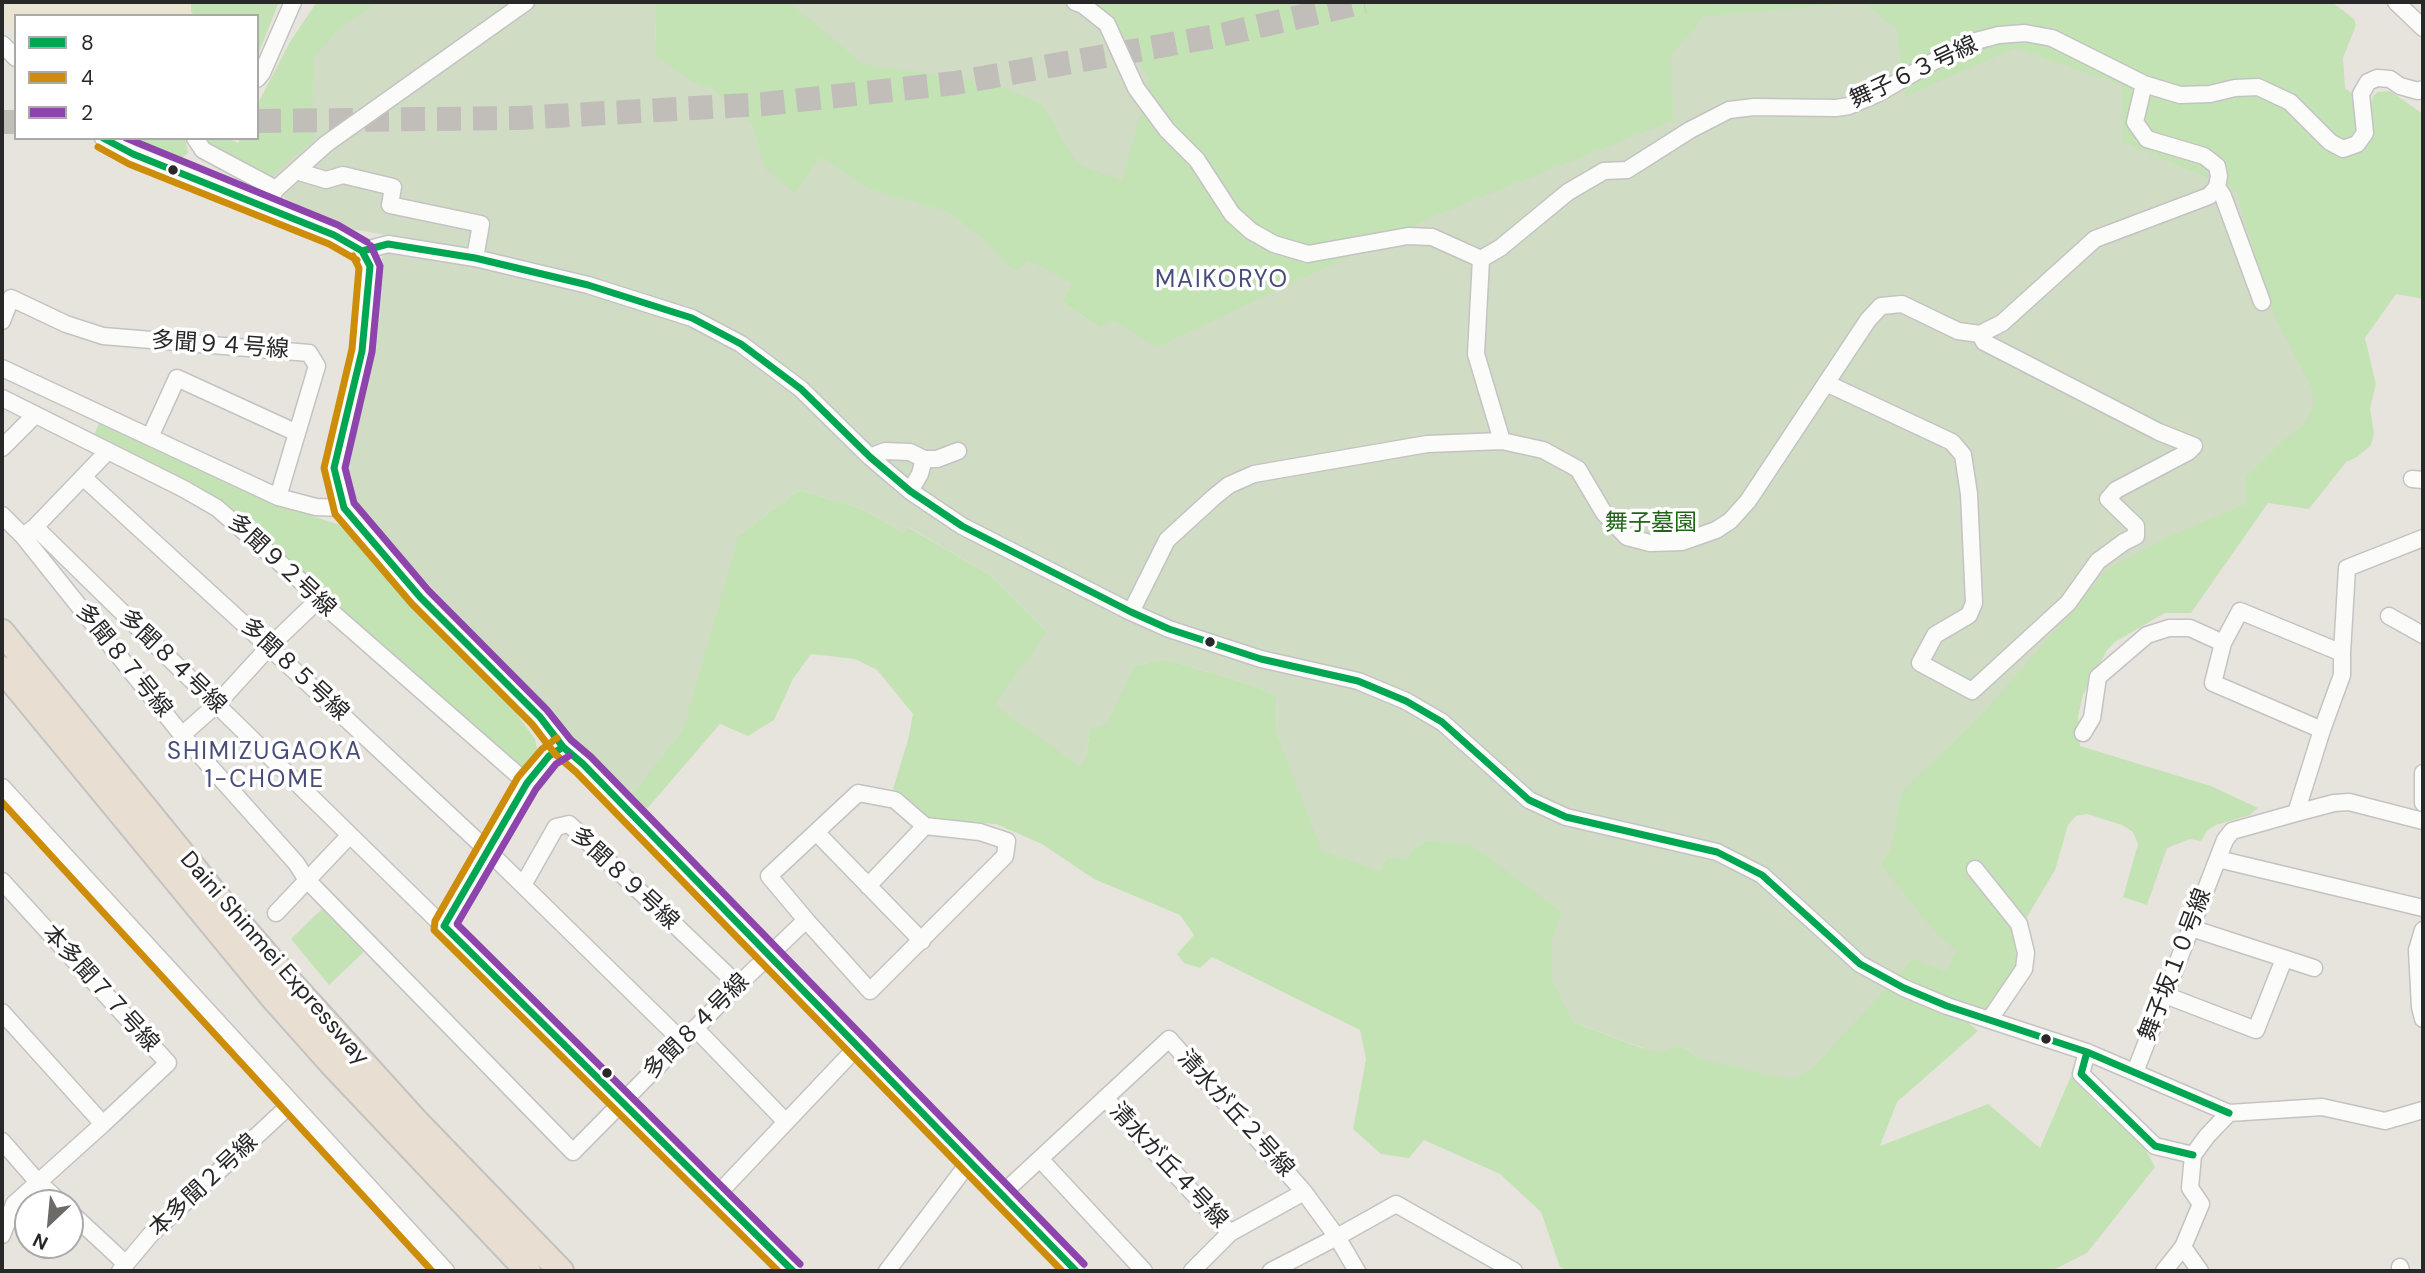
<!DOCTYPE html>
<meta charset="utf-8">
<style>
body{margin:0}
#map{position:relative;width:2425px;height:1273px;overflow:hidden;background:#e7e4dd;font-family:"DM Sans",sans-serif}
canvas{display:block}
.frame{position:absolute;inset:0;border:4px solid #282828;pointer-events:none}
.legend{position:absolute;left:14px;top:14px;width:245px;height:126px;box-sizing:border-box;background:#fff;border:2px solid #a9a9a9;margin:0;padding:9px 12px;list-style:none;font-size:21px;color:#282828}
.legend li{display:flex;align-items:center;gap:14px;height:35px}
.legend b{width:35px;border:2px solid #a9a9a9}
.north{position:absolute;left:14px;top:1189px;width:70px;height:70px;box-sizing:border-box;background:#fff;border:2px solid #a9a9a9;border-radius:50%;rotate:206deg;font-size:19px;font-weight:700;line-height:28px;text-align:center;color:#282828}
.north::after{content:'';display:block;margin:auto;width:24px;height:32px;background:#6b6a67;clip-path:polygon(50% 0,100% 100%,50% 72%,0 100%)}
</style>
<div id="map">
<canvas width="2425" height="1273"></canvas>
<div class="frame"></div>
<ul class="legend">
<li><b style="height:9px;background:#00a651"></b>8</li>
<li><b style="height:9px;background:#ce8d08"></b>4</li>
<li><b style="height:9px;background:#8e44ad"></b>2</li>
</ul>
<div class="north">N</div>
</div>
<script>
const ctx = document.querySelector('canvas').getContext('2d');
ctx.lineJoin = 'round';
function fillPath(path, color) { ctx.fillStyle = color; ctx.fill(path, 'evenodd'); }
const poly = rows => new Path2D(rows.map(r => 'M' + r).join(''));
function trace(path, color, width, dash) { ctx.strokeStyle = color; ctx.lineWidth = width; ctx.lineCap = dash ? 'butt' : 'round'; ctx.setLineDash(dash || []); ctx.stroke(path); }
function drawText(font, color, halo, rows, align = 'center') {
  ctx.font = font + ' "DM Sans","Noto Sans JP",sans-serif'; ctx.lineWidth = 7; ctx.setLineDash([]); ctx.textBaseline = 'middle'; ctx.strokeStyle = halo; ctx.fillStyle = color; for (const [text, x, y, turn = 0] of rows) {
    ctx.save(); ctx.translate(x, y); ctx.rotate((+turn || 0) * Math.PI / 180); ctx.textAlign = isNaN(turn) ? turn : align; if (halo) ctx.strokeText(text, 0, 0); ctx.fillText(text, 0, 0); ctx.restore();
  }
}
fillPath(poly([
 [2,2,211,2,229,16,16,16,16,34,2,20]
]), '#eae5d1');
fillPath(poly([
 [191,2,279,2,257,57,257,16,194,16,191,11],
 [317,2,593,2,268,178,211,150,200,138,228,138,238,143,240,138,257,138,257,105,291,40],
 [655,2,2332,2,2354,19,2356,25,2343,58,2345,88,2370,107,2373,96,2378,92,2390,91,2423,114,2423,299,2396,294,2365,338,2376,384,2370,408,2374,433,2371,445,2357,457,2346,462,2309,509,2268,503,2191,613,2165,613,2115,642,2107,650,2083,695,2078,717,2080,746,2211,786,2258,808,2250,815,2216,825,2207,831,2201,841,2190,839,2167,848,2147,905,2123,897,2138,844,2133,832,2122,825,2087,814,2076,816,2068,825,2055,870,2024,922,2021,963,1986,1013,1944,999,1892,976,1099,327,1062,302,1071,283,783,213,656,56],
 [143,138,185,138,188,153,179,160,142,141],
 [99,423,263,500,343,526,508,702,535,739,538,753,524,773,327,602,329,598,276,550,93,437],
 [345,470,739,535,799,490,863,509,903,533,908,527,990,575,1047,632,1032,654,1086,757,1090,730,1120,694,1134,666,1164,659,1246,683,1276,695,1277,736,1389,858,1412,850,1428,840,1565,853,1573,1022,1642,1048,1666,1052,1670,1048,1682,1046,1696,1056,1735,1065,1757,934,1958,1014,1978,1031,1897,1102,1880,1146,1988,1104,2040,1148,2071,1076,2100,1107,2132,1125,2155,1167,2087,1253,2051,1271,1568,1271,1560,1267,1541,1212,1500,1174,1424,1140,1409,1158,1381,1154,1353,1129,1366,1059,1360,1030,1212,957,1200,968,1184,963,1177,954,1194,935,1180,915,1094,879,1042,844,996,824,928,819,893,789,908,740,913,714,877,670,855,659,811,654,793,679,774,720,748,736,720,724,646,810,535,698,368,519,351,491],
 [326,905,367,949,329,985,291,939]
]), '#c4e3b5');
fillPath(poly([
 [377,2,655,2,656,56,693,82,713,89,753,126,765,168,795,193,820,157,869,189,949,212,982,238,1007,264,1017,270,1028,260,1072,283,1062,302,1099,327,1115,321,1157,347,1439,214,1674,120,1670,57,1703,17,1863,2,1897,29,1906,96,2015,48,2122,85,2123,142,2204,176,2237,193,2269,305,2313,390,2314,407,2303,426,2283,440,2246,477,2246,504,2168,537,2109,568,1979,718,1902,792,1890,851,1881,864,1935,932,1957,951,1946,972,1913,959,1813,1068,1793,1080,1707,1060,1696,1056,1682,1046,1671,1048,1666,1052,1654,1052,1573,1022,1552,981,1552,939,1562,912,1471,845,1428,840,1412,850,1408,860,1389,858,1381,871,1322,851,1277,736,1276,695,1246,683,1164,659,1134,666,1107,724,1090,730,1086,757,1081,767,994,705,1047,632,990,575,909,527,903,533,863,509,799,490,739,535,683,730,631,797,535,698,372,523,351,491,345,470,374,327,385,235,346,228,286,199,268,178,314,139,312,106,315,55,339,29],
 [789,2,1089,2,1110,13,1150,80,1122,180,1078,165,1042,105,998,85,863,64]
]), '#d0dcc4');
trace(poly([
 [257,121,519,118,764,104,955,83,1216,36,1364,2],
 [2,122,16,122]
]), '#c1beb9', 24, [24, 12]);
const minor = poly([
 [1075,2,1083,5,1107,24,1136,88,1167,130,1197,160,1232,214,1251,231,1274,244,1308,254,1408,236,1432,237,1481,259],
 [2396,2,2423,28],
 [2,44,16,58],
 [257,79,262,73,293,2],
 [103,138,133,154,334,235,362,251],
 [195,138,203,150,276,189],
 [296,171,326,180,343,175,393,187,390,205,481,224,475,258],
 [2217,187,2223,196,2262,302],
 [265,208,276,189,326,144,526,2],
 [362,251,388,244,475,258,588,285,692,318,741,344,801,389,870,457,910,491,962,526,1131,612,1169,629,1261,659,1358,681,1406,701,1442,722,1529,800,1566,817,1717,852,1762,875,1860,964,1904,988,1947,1006,2087,1052,2229,1113,2322,1107,2385,1121,2423,1110],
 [362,251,370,266,362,351,334,468,344,508,420,597,540,717,563,747,583,764,1076,1271],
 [1481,259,1500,248,1568,192,1604,171,1627,170,1690,130,1729,110,1754,107,1836,108,1849,106,1877,94,1964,44,1999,35,2025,33,2052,38,2144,84,2180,95,2210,94,2235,88,2258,87,2290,102,2330,142,2343,149,2357,144,2365,133,2361,94,2368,82,2377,78,2390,79,2400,86,2418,91,2423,89],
 [1481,259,1476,354,1502,441],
 [2,321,11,298,66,324,103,336,309,353,317,366,278,497],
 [2,368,278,497,316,507,344,508],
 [1826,383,1952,442,1963,455,1969,494,1974,603,1969,615,1935,635,1920,663,1972,691,2068,603,2098,561,2124,542,2136,536,2136,526,2108,499,2116,490,2188,452,2194,446,2159,432,1984,342,1980,334],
 [2,398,184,489,217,508,311,590,318,600,527,783],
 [150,437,177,378,297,433],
 [2,448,35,415],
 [870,457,885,451,910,452,924,459,937,459,958,451],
 [83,477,269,647,487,850,682,1041],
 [2412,479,2423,480],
 [910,491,920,474,924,459],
 [2,515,23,536,35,527,623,1102,793,1271],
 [35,527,107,452],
 [23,536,182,735,296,863,307,880,573,1152,738,985,806,920,769,876,858,793,895,800,925,826,980,832,1007,841,1005,856,870,991,806,920],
 [1131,612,1167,540,1214,497,1229,485,1254,474,1427,444,1502,441,1543,450,1578,469,1604,513,1627,537,1650,543,1682,542,1716,530,1730,521,1748,501,1868,320,1881,306,1902,304,1958,331,1980,334,2002,323,2095,239,2209,196,2217,187,2219,176,2217,166,2204,156,2147,139,2135,122,2144,84],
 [2389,616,2423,635],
 [2322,730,2342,675,2342,653],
 [2083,733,2092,718,2098,677,2147,635,2169,628,2190,628,2223,643],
 [182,735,216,705,269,647,318,600],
 [2423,773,2423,803],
 [2,787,446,1271],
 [2296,813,2334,803,2349,802,2423,821],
 [816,832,922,941],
 [2218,859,2423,908],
 [1975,869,2019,924,2026,953,2024,969,1990,1019],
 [2,881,168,1063,103,1124,2,1012],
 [523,885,556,827,569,824,738,985],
 [868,886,925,826],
 [276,913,350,835],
 [444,926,527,783,549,756,563,747],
 [2191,928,2314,968],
 [2423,930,2417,950,2420,1007,2423,1019],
 [2165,995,2256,1030,2284,959],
 [695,1028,786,1122],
 [2087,1052,2081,1074,2155,1146,2193,1155],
 [2135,1072,2225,840,2232,831,2296,813,2322,730,2213,683,2223,643,2240,611,2342,653,2347,568,2423,538],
 [1105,1098,1230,1233],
 [2,1141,37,1181,61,1203],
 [2193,1155,2190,1188,2201,1204,2183,1247,2200,1271],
 [2193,1155,2207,1136,2229,1113],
 [1040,1159,1144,1271],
 [1002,1194,1169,1039,1304,1192,1337,1237,1396,1204,1514,1271],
 [717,1195,858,1046],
 [70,1212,125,1263],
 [2,1235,14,1204,103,1124],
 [2400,1267,2401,1271],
 [120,1271,151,1234,291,1104],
 [887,1271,970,1161],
 [1192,1271,1230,1233,1304,1192],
 [1271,1271,1337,1237,1357,1271],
 [2164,1271,2183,1247]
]);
const highway = poly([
 [2,632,233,916,290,982,415,1120,561,1271],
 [2,669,274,999,331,1063,528,1271]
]);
trace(minor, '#c4c3c3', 19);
trace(highway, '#c3c2c0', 28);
trace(minor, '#fbfbfa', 16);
trace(highway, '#e8ded2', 24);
trace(poly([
 [103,138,133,154,334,235,362,251],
 [362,251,388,244,475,258,588,285,692,318,741,344,801,389,870,457,910,491,962,526,1131,612,1169,629,1261,659,1358,681,1406,701,1442,722,1529,800,1566,817,1717,852,1762,875,1860,964,1904,988,1947,1006,2087,1052,2229,1113],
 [362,251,370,266,362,351,334,468,344,508,420,597,540,717,563,747,583,764,1076,1271],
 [563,747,549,756,527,783,444,926,793,1271],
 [2087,1052,2081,1074,2155,1146,2193,1155]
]), '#00a651', 7);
trace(poly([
 [98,147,129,164,329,244,357,260],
 [353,256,359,268,352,349,324,468,335,514,412,604,532,724,555,754,576,772,1062,1271],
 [557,738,542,749,518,777,435,921,434,930,778,1271],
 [2,802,432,1271]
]), '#ce8d08', 7);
trace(poly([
 [126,138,338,225,367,242],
 [371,246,380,266,372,352,345,468,354,503,428,590,547,710,571,740,591,757,1084,1264],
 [569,756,556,764,536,789,457,924,800,1264]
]), '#8e44ad', 7);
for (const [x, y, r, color] of [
 [173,170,6,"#282828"],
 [1210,642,6,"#282828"],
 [2046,1039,6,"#282828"],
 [607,1073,6,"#282828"]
]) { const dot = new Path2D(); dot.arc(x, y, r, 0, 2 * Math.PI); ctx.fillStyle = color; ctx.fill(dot); trace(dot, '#fff', 2.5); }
drawText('23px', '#282828', '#fff', [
 ["舞子６３号線",1914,73,-25],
 ["多聞９４号線",220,346,4],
 ["多聞９２号線",281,566,43],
 ["多聞８７号線",123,661,51],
 ["多聞８４号線",172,662,44],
 ["多聞８５号線",294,670,43],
 ["多聞８９号線",624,879,43],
 ["Daini Shinmei Expressway",274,959,49],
 ["舞子坂１０号線",2176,965,-69],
 ["本多聞７７号線",100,989,48],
 ["多聞８４号線",697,1027,-45],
 ["清水が丘２号線",1235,1114,48],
 ["清水が丘４号線",1168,1166,47],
 ["本多聞２号線",204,1186,-43]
]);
drawText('23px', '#206518', '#fff', [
 ["舞子墓園",1651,524]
]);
ctx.letterSpacing = '2px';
drawText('24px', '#484c79', '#fff', [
 ["MAIKORYO",1222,281],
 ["SHIMIZUGAOKA",265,753],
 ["1-CHOME",265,781]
]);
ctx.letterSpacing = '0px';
</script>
